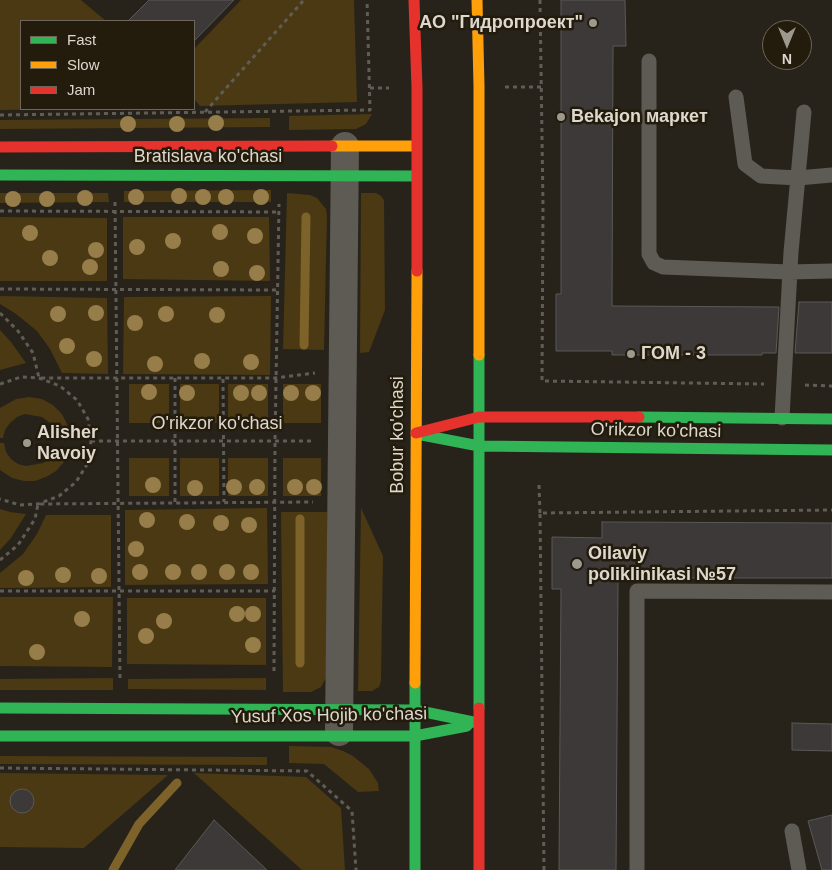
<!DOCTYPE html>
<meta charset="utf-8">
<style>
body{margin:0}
#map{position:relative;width:832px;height:870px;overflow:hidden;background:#27231b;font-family:Helvetica,sans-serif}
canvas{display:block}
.legend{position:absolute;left:20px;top:20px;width:175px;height:90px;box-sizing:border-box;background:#231b0b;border:1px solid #6d6759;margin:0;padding:6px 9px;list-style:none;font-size:15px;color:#ddd8ce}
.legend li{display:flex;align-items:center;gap:10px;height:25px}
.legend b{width:25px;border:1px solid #6d6759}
.north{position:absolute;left:762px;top:20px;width:50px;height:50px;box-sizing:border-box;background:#231b0b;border:1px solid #6d6759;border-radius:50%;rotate:180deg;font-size:14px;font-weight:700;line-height:20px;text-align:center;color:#ddd8ce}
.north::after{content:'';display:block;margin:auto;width:18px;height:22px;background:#9d998f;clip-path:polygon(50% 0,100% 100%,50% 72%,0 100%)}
</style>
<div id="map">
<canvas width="832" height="870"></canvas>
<ul class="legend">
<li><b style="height:6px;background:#30b455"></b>Fast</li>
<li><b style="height:6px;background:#ff9f0a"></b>Slow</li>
<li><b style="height:6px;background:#e5322d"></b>Jam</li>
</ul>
<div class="north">N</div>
</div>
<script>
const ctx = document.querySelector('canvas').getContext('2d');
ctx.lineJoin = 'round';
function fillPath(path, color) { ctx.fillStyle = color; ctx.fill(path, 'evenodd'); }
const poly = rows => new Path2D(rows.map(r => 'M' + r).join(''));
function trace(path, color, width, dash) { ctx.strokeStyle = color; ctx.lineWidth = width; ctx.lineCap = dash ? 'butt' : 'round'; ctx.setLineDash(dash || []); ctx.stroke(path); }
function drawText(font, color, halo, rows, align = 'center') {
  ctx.font = font + ' Helvetica,sans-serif'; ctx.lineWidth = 5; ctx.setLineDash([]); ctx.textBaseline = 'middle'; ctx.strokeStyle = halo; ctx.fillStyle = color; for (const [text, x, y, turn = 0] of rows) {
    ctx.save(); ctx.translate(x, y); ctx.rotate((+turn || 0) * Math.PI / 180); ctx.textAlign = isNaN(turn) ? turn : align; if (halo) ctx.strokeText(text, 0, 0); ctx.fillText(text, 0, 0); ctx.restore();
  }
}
fillPath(poly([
 [0,0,81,0,106,21,21,21,21,109,125,109,0,110],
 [241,0,354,0,357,102,200,106,194,99,194,49],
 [372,114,366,124,356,129,289,130,289,116],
 [270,118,270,127,0,129,0,120],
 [271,190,271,202,124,202,124,191],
 [0,193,108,193,109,202,0,203],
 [287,193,310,195,317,198,326,209,327,216,324,350,283,349],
 [361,193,376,193,381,196,384,200,385,310,369,352,360,353],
 [0,217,107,218,107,281,0,281],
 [123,217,269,217,270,281,123,279],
 [0,296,107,298,108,374,62,373,50,349,37,331,16,314,0,304],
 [271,296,270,375,123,374,124,297],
 [0,330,11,342,26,363,0,370],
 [129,384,169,384,169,423,129,423],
 [180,384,219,384,219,423,180,423],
 [228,384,268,384,268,423,228,423],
 [283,384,321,384,321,423,283,423],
 [29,397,42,399,53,405,62,414,68,426,53,429,49,422,42,417,25,414,17,417,10,423,5,430,3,438,0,438,0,408,16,399],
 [0,443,4,443,6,452,11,459,18,464,26,466,43,463,50,458,54,450,69,451,64,462,56,471,46,477,35,481,24,481,12,478,0,470],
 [129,458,169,458,169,496,129,496],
 [180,458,219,458,219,496,180,496],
 [228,458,268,458,268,496,228,496],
 [283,458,321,458,321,496,283,496],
 [267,508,268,584,125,585,125,510],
 [361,508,383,556,381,681,379,687,372,691,358,691],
 [0,509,10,512,26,514,11,538,0,550],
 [281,512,327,512,327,676,321,687,311,692,283,692],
 [46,515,111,515,111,587,0,588,0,573,23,554,37,534],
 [0,597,113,597,112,667,0,666],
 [127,598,266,598,266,665,127,664],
 [113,678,113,690,0,690,0,679],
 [266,678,266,690,128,689,128,679],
 [289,746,331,747,343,751,353,756,369,769,378,783,379,791,358,792,324,764,289,763],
 [0,756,267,757,267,765,0,764],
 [0,773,168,775,84,848,0,847],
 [194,773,306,777,341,808,345,870,302,870]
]), '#4a3912');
trace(poly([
 [304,345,306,217],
 [300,519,300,663],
 [113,870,139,824,177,783]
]), '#7d6229', 9);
const building = poly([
 [149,0,234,0,194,41,194,21,128,21,149,0],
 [561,0,625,0,626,46,613,46,612,306,779,307,776,353,762,353,762,355,612,355,612,351,556,351,556,294,561,294,561,0],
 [799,302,832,302,832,353,795,353,799,302],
 [602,522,832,523,832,578,618,578,616,870,559,870,561,589,552,589,552,537,602,538,602,522],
 [792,723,832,724,832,751,792,750,792,723],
 '10 801a12 12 0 1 1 24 0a12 12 0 1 1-24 0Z',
 [832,815,832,870,822,870,808,821,832,815],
 [214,820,267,870,175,870,214,820]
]);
fillPath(building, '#3c3938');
trace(building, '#5b5858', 1);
trace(poly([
 [540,0,543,205,542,381,764,384],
 [505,87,542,87],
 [370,88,389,88],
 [205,112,304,0],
 [0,115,370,110,367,0],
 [115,202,120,681],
 [0,211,279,212],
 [0,289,277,290],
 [0,313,18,331,33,353,39,378,275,378,315,373],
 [175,378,175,502],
 [223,379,224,502],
 [0,384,21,377,39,378,60,386,77,400,88,419,91,441,88,463,76,482,59,496,38,504,20,505,0,499],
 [805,385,832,386],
 [91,441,314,441],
 [539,485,540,513],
 [0,560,18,545,35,519,38,504,313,502],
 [0,591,275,591],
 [274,671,275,441,279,204],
 [0,768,307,771,352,811,356,870],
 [544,870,540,513,832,510]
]), '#605d57', 3, [4, 4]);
trace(poly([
 [649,61,649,254,654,263,663,267,789,272,832,271],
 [736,97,745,164,761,176,798,178,832,175],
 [782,418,791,252,804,112],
 [792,831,799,870],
 [637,870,637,591,832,592]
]), '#5e5a54', 15);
trace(poly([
 [339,732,345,146]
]), '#5e5a54', 28);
trace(poly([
 [0,175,416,176],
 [479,355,479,708],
 [639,417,832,419],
 [422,435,479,446,832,450],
 [0,708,415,710,478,723],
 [0,736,415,736,467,726],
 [415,870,415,683]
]), '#30b455', 11);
trace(poly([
 [477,0,479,86,479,355],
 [332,146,416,146],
 [415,683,417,271]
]), '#ff9f0a', 11);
trace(poly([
 [414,0,417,88,417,271],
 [0,147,332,146],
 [416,433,479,417,639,417],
 [479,708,479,870]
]), '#e5322d', 11);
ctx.fillStyle = '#977d49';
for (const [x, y] of [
 [216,123],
 [128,124],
 [177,124],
 [179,196],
 [136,197],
 [203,197],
 [226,197],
 [261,197],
 [85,198],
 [13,199],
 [47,199],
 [220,232],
 [30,233],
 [255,236],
 [173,241],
 [137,247],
 [96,250],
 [50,258],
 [90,267],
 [221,269],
 [257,273],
 [96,313],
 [58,314],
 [166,314],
 [217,315],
 [135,323],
 [67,346],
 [94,359],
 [202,361],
 [251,362],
 [155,364],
 [149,392],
 [187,393],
 [241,393],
 [259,393],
 [291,393],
 [313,393],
 [153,485],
 [234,487],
 [257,487],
 [295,487],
 [314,487],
 [195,488],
 [147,520],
 [187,522],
 [221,523],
 [249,525],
 [136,549],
 [140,572],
 [173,572],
 [199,572],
 [227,572],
 [251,572],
 [63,575],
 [99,576],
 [26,578],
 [237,614],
 [253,614],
 [82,619],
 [164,621],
 [146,636],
 [253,645],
 [37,652]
]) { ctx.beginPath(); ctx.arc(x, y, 8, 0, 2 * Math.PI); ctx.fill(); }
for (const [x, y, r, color] of [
 [593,23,5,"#9d998f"],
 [561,117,5,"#9d998f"],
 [631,354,5,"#9d998f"],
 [27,443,5,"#9d998f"],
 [577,564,6,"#9d998f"]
]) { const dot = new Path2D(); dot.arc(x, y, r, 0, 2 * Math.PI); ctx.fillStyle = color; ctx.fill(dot); trace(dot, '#231b0b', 2); }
drawText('bold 18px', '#ddd8ce', '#231b0b', [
 ["АО \"Гидропроект\"",583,23,"right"],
 ["Bekajon маркет",571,117],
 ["ГОМ - 3",641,354],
 ["Alisher",37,433],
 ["Navoiy",37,454],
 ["Oilaviy",588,554],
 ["poliklinikasi №57",588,575]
], 'left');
drawText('18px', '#ddd8ce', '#231b0b', [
 ["Bratislava ko'chasi",208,157],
 ["O'rikzor ko'chasi",217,424],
 ["O'rikzor ko'chasi",656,431,1],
 ["Bobur ko'chasi",398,435,-90],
 ["Yusuf Xos Hojib ko'chasi",329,716,-1]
]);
</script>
